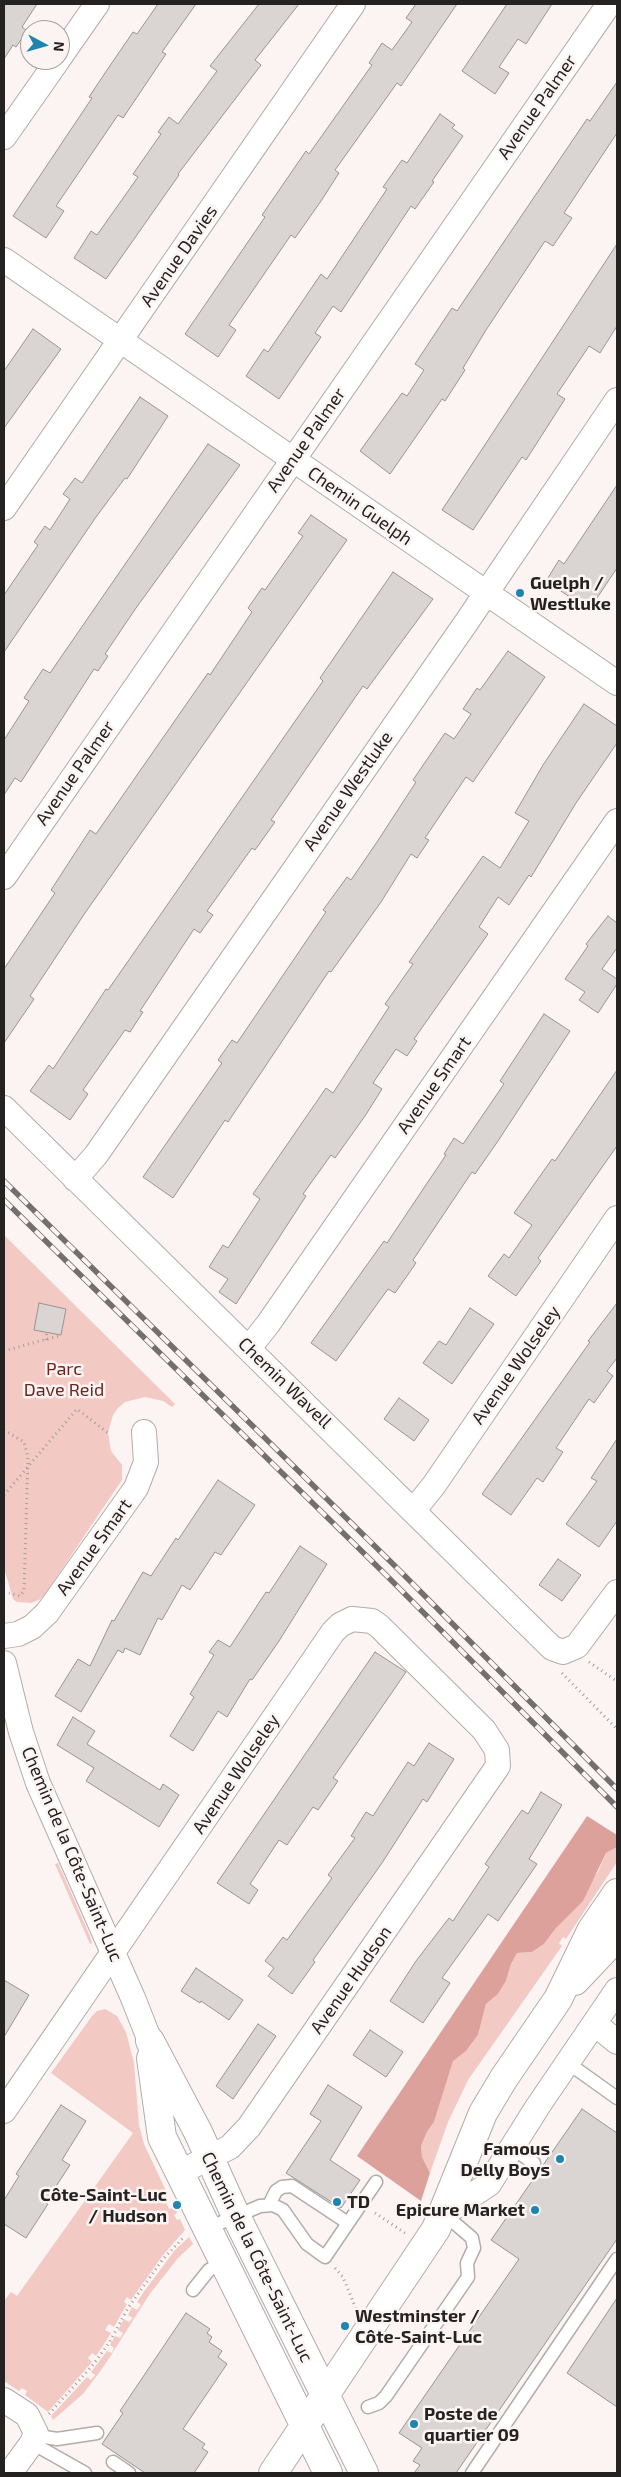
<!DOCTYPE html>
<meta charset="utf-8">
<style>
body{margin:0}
#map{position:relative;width:621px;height:2477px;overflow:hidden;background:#fbf4f3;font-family:"Exo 2",sans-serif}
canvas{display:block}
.frame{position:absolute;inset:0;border:5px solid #252322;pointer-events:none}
.north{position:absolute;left:20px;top:20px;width:50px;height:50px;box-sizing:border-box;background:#fbf4f3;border:1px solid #a5a09f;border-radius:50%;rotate:96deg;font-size:14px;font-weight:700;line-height:20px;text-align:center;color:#252322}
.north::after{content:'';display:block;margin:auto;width:18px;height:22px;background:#1d85ae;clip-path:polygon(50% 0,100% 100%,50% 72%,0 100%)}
</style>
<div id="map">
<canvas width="621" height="2477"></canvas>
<div class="frame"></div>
<div class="north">N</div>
</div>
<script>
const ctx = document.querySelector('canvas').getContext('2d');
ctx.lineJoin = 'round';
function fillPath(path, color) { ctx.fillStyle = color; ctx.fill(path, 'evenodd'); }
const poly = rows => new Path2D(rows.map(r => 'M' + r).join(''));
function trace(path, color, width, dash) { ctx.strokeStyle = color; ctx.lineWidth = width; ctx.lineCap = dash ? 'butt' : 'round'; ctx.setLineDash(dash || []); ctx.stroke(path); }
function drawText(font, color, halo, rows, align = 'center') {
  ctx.font = font + ' "Exo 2",sans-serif'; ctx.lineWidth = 5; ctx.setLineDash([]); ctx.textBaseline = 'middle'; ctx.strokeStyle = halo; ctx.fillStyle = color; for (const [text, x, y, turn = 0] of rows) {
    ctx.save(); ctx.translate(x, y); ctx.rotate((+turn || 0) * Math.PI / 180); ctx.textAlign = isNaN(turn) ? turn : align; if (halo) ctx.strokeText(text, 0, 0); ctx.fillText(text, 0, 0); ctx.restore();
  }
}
fillPath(poly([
 [4,1235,175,1404,172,1407,163,1401,145,1397,125,1402,118,1408,113,1415,108,1433,111,1451,122,1465,122,1480,45,1594,39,1600,31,1603,17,1602,13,1599,4,1568],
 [617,1847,617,1862,566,1939,563,1937,559,1943,562,1946,468,2080,448,2122,430,2173,422,2157,421,2146,427,2132,434,2122,453,2060,466,2051,478,2035,486,2004,498,1994,506,1981,511,1964,517,1953,532,1952,544,1944,598,1872,606,1853],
 [58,1863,90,1936,92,1943,90,1944,55,1864],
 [105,2009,117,2016,126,2032,134,2063,139,2125,144,2144,168,2195,164,2198,169,2209,175,2207,177,2213,174,2215,177,2220,180,2219,185,2230,163,2255,131,2300,127,2297,124,2302,127,2304,114,2327,109,2324,105,2330,111,2333,104,2344,96,2356,92,2353,88,2358,92,2362,48,2412,25,2395,27,2391,22,2388,19,2391,4,2381,4,2301,11,2292,17,2296,133,2133,51,2073,92,2016,97,2011],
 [189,2237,193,2244,178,2258,149,2295,110,2357,99,2373,83,2394,53,2420,51,2416,87,2377,91,2380,95,2375,91,2372,107,2351,112,2353,114,2348,110,2345,115,2336,120,2338,123,2333,118,2330,124,2319,129,2322,133,2318,128,2315,132,2307,137,2310,141,2305,137,2302,143,2293,175,2250]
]), '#f3c9c4');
fillPath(poly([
 [587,1816,617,1835,617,1847,606,1853,583,1901,556,1928,544,1944,532,1952,517,1953,511,1964,506,1981,498,1994,486,2004,478,2035,466,2051,453,2061,434,2122,427,2132,421,2146,422,2157,430,2173,421,2201,357,2156]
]), '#dca19a');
const building = poly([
 [4,4,37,4,22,27,27,31,16,47,13,45,4,59,4,4],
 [158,4,196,4,162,52,166,54,123,118,118,115,56,206,64,211,46,238,13,216,92,98,89,97,107,70,133,32,137,34,158,4],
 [259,4,299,4,255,60,261,65,178,174,179,175,106,279,74,258,91,231,97,235,138,177,133,174,161,134,158,132,169,117,178,124,217,71,210,66,259,4],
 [416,4,457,4,401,86,397,83,335,170,339,173,321,201,295,238,291,235,229,325,236,330,218,357,185,334,265,217,262,215,306,151,309,154,372,65,369,63,382,43,392,50,412,22,406,18,416,4],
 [507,4,552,4,526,44,518,39,499,67,509,73,495,94,462,71,507,4],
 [617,82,617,133,564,213,572,218,553,246,545,241,486,330,463,368,465,370,445,401,442,399,390,474,360,451,402,393,407,396,424,370,415,364,452,308,457,311,587,119,590,121,617,82],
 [440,114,455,125,452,128,463,136,432,181,434,182,415,209,411,206,341,312,333,306,315,333,321,337,279,399,246,376,264,349,268,352,321,274,327,279,387,189,383,187,402,160,407,163,440,114],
 [617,244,617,326,600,353,589,346,557,394,565,399,526,460,522,457,473,530,442,510,617,244],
 [33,329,61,349,4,428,4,371,33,329],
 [140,397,168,416,127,479,125,478,96,517,4,652,4,595,38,545,34,542,45,526,50,530,70,499,63,494,75,478,82,483,140,397],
 [208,444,240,465,136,608,105,654,108,656,98,671,94,669,21,782,15,778,4,795,4,740,29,701,24,698,43,669,50,673,208,444],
 [617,485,617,568,589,610,546,581,559,560,564,564,617,485],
 [311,515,347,540,85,913,30,996,34,999,4,1043,4,969,55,893,51,890,90,830,96,834,208,673,210,675,252,612,248,608,262,588,265,590,303,536,298,533,311,515],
 [393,572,433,599,367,689,363,686,271,820,275,822,255,850,252,848,207,911,213,915,200,933,194,929,140,1011,143,1012,130,1032,125,1030,83,1090,88,1094,70,1120,30,1091,49,1065,53,1069,106,989,108,990,323,681,320,678,393,572],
 [508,651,545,677,473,782,466,777,425,838,429,840,417,858,411,854,381,902,331,972,329,971,228,1122,225,1120,173,1198,143,1177,222,1063,218,1060,232,1040,237,1043,326,912,323,910,347,877,351,880,377,842,416,782,413,780,445,733,454,739,471,714,463,709,477,688,480,690,508,651],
 [584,704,617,726,617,743,576,803,531,877,529,875,509,905,498,897,479,927,488,934,414,1039,417,1041,407,1056,396,1049,373,1083,382,1089,365,1116,335,1158,331,1155,303,1194,306,1196,236,1304,219,1292,228,1279,209,1267,223,1245,228,1248,260,1199,253,1194,326,1088,333,1093,389,1007,385,1004,413,964,409,962,483,856,500,868,529,821,515,813,543,765,584,704],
 [608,916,617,923,617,948,602,969,617,979,617,984,598,1013,579,1000,585,992,565,979,588,946,586,944,608,916],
 [544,1014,570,1031,498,1141,475,1174,472,1172,413,1260,416,1263,395,1293,388,1289,336,1361,311,1343,384,1241,387,1243,446,1155,444,1154,454,1138,463,1144,504,1084,500,1081,544,1014],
 [617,1070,617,1146,538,1258,541,1261,516,1296,488,1276,504,1254,509,1258,532,1225,514,1213,552,1159,555,1161,617,1070],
 [39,1303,66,1309,61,1335,34,1330,39,1303],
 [617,1303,617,1358,607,1371,613,1376,594,1403,589,1399,556,1448,563,1452,543,1482,537,1478,511,1515,482,1494,590,1342,588,1341,617,1303],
 [470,1308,494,1324,452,1384,423,1363,439,1341,446,1345,470,1308],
 [399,1398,429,1420,414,1441,384,1419,399,1398],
 [617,1439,617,1521,599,1547,566,1524,597,1481,591,1478,617,1439],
 [218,1480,255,1505,221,1555,215,1552,190,1590,182,1585,162,1620,158,1618,140,1655,125,1648,123,1653,118,1650,81,1712,55,1696,78,1659,90,1666,112,1620,114,1621,143,1572,151,1576,176,1538,178,1540,218,1480],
 [300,1546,327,1564,279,1641,252,1680,250,1679,227,1717,218,1711,193,1751,170,1736,194,1697,190,1694,214,1655,209,1652,218,1640,230,1647,266,1592,269,1593,300,1546],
 [558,1559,581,1575,562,1601,539,1585,558,1559],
 [375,1652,406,1672,333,1778,338,1781,318,1810,313,1807,287,1845,279,1840,250,1884,258,1890,249,1904,217,1883,375,1652],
 [73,1717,95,1731,87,1744,160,1790,163,1784,179,1795,159,1827,86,1781,94,1768,57,1745,73,1717],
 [429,1743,454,1759,427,1802,423,1799,382,1863,313,1960,315,1962,292,1994,268,1976,274,1968,265,1961,283,1937,287,1940,332,1878,328,1875,355,1838,351,1836,366,1812,373,1816,408,1762,414,1766,429,1743],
 [541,1792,562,1805,529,1859,537,1864,498,1921,488,1914,442,1978,450,1983,423,2023,390,2001,416,1961,449,1918,453,1921,489,1867,485,1864,522,1810,528,1814,541,1792],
 [196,1968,243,2000,229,2020,201,2001,200,2003,181,1991,196,1968],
 [4,1980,29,1995,4,2037,4,1980],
 [258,2024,276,2036,233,2099,216,2086,258,2024],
 [370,2030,403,2052,386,2077,353,2055,370,2030],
 [328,2085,362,2107,330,2160,360,2180,341,2208,286,2173,321,2121,310,2114,328,2085],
 [61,2105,86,2121,62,2160,70,2165,45,2203,48,2204,26,2238,4,2224,4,2200,19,2176,16,2174,61,2105],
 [582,2109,617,2133,617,2239,456,2473,414,2473,420,2465,413,2461,422,2448,399,2433,519,2259,491,2240,582,2109],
 [617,2298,617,2407,567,2373,617,2298],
 [186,2313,210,2329,207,2333,212,2337,209,2342,222,2351,218,2357,227,2364,183,2429,205,2444,202,2448,208,2452,194,2473,145,2473,102,2444,123,2413,120,2411,186,2313]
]);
fillPath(building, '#dad4d3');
trace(building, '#999392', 1);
const lane = poly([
 [568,2063,617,2098],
 [513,2149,534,2163],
 [269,2205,276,2191,282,2187,292,2186,348,2223],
 [206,2229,260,2206,273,2205,283,2210,307,2244,325,2257,376,2182],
 [193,2290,209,2270,222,2262],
 [368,2407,379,2403,386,2396,468,2277,467,2263,474,2248,472,2238,444,2214],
 [36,2433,45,2437,57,2439,97,2433],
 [32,2443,85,2473],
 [113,2462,129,2473],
 [472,2473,617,2259]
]);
const street = poly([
 [60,57,97,4],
 [4,137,58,60],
 [4,260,617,683],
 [4,508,353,4],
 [4,877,609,4],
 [4,1108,552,1648,563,1652,577,1646,617,1592],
 [75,1179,96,1155,468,620,617,400],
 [249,1348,268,1324,617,821],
 [414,1510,434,1485,617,1218],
 [4,1636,18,1634,32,1627,47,1613,136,1488,146,1462,144,1432],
 [4,1663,21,1732,38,1783,133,1998,150,2041],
 [595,2024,617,2042],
 [4,2111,333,1632,340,1625,352,1619,372,1621,379,1626,484,1730,497,1750,498,1766,249,2127,230,2147,179,2173],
 [444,2214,489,2184,538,2106,617,1990],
 [4,2400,27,2415,36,2433,32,2443,10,2473]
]);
const secondary = poly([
 [575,1981,609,1945,617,1934],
 [150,2041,198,2132,236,2216,364,2473],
 [151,2058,162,2137,328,2473],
 [273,2473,436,2229,483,2113,504,2078,558,1999,591,1931,617,1893]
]);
trace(lane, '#b2acab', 15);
trace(street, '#b2acab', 26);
trace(secondary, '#b2acab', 30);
trace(poly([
 [46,1340,47,1332],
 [4,1351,58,1336],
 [4,1430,24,1442,28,1457,24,1591,20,1596,9,1593],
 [4,1495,77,1409,108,1433],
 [589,1662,615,1680],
 [562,1673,617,1729],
 [375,2213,405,2233],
 [335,2268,343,2277,356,2309],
 [49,2414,92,2366,109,2343,128,2308,163,2259,185,2236]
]), '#a29d9c', 3, [1, 4]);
trace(lane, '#fff', 12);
trace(street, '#fff', 24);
trace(secondary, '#fff', 28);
const rail = poly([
 [4,1181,396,1567,617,1789],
 [4,1200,388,1577,617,1807]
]);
trace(rail, '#736f6e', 5.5);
trace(rail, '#fbf4f3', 4, [11]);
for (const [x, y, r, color] of [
 [520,593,5,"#1d85ae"],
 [560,2159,5,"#1d85ae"],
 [337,2202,5,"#1d85ae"],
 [177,2205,5,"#1d85ae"],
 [535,2210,5,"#1d85ae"],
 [345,2326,5,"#1d85ae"],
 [414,2424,5,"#1d85ae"]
]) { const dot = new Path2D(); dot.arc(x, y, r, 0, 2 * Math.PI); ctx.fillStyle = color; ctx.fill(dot); trace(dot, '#fbf4f3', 2); }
drawText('18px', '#252322', '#fbf4f3', [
 ["Avenue Palmer",537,107,-55],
 ["Avenue Davies",179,256,-55],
 ["Avenue Palmer",306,440,-55],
 ["Chemin Guelph",360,506,35],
 ["Avenue Palmer",75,773,-55],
 ["Avenue Westluke",348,791,-55],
 ["Avenue Smart",434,1085,-55],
 ["Avenue Wolseley",516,1365,-55],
 ["Chemin Wavell",285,1383,44],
 ["Avenue Smart",94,1547,-54],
 ["Avenue Wolseley",236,1774,-56],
 ["Chemin de la Côte-Saint-Luc",72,1854,67],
 ["Avenue Hudson",351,1980,-55],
 ["Chemin de la Côte-Saint-Luc",257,2257,64]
]);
drawText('bold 18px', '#252322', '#fbf4f3', [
 ["Guelph /",530,583],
 ["Westluke",530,604],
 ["Famous",550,2149,"right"],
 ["Delly Boys",550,2170,"right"],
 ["Côte-Saint-Luc",167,2195,"right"],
 ["/ Hudson",167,2216,"right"],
 ["TD",347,2202],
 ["Epicure Market",525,2210,"right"],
 ["Westminster /",355,2316],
 ["Côte-Saint-Luc",355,2337],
 ["Poste de",424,2414],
 ["quartier 09",424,2435]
], 'left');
drawText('18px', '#6c2622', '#fbf4f3', [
 ["Parc",64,1369],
 ["Dave Reid",64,1390]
]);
</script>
